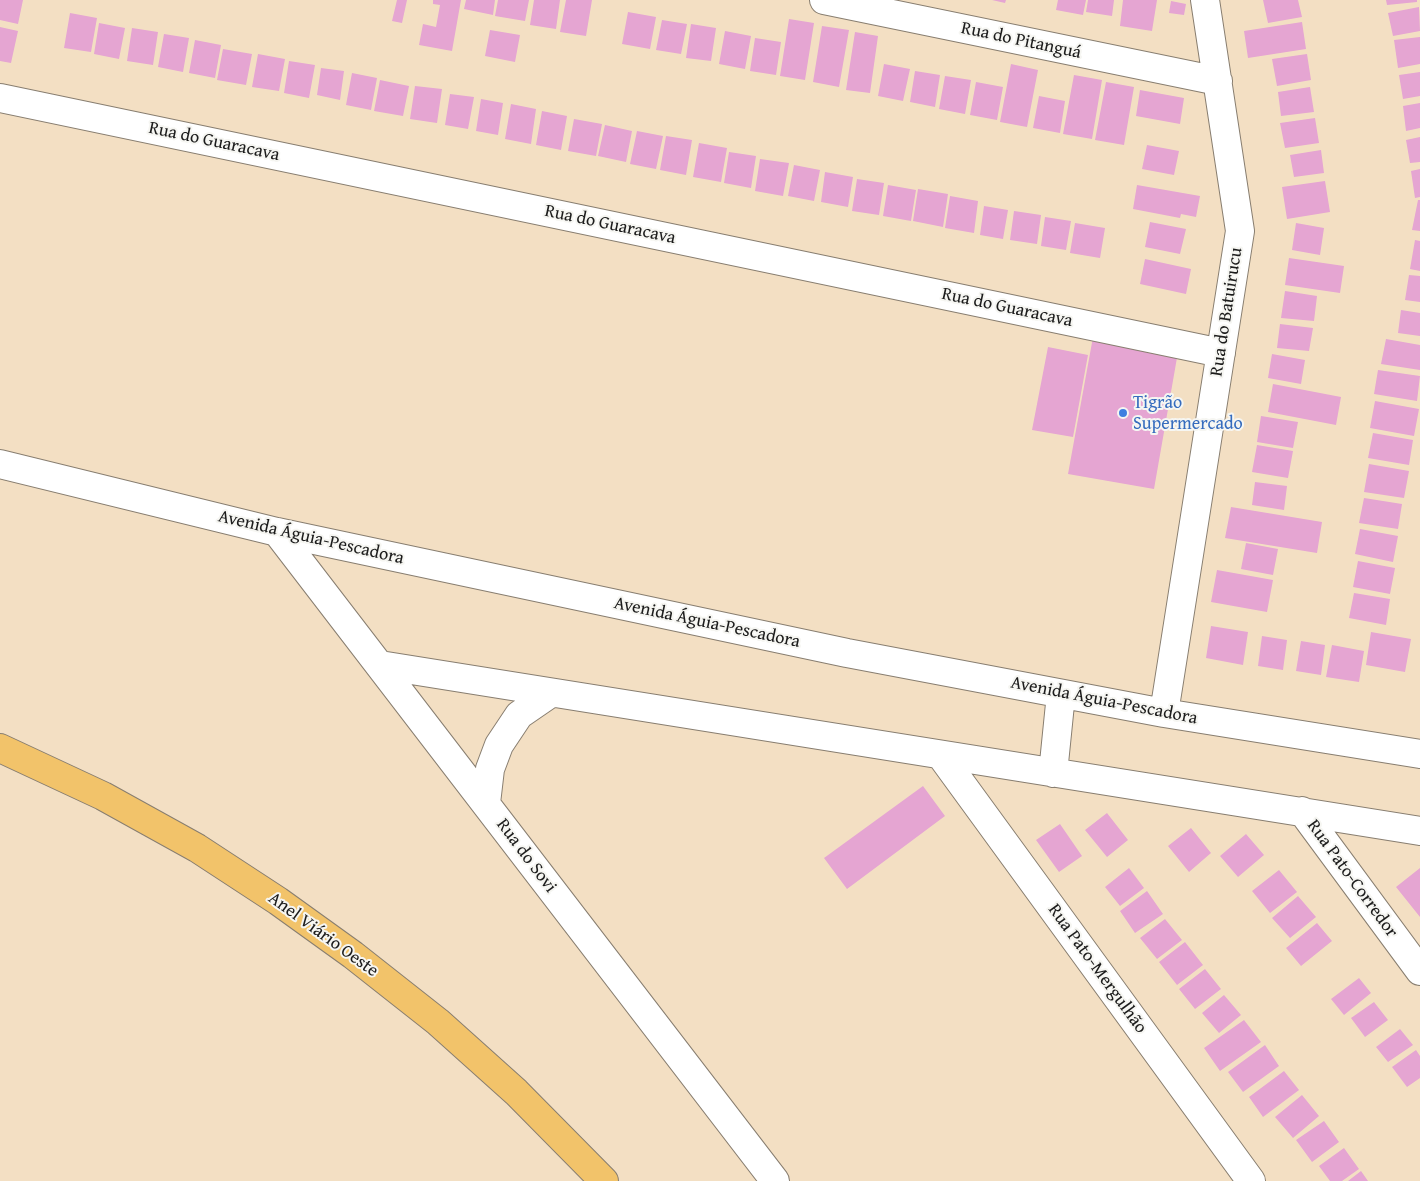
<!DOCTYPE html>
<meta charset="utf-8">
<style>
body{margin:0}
canvas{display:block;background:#f3dfc3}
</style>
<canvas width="1420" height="1181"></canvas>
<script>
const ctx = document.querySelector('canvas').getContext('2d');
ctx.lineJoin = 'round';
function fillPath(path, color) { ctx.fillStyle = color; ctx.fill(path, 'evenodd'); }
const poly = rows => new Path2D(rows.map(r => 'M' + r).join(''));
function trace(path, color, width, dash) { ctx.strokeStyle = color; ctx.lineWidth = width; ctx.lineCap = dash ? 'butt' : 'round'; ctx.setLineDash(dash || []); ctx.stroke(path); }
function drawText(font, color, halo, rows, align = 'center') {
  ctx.font = font + ' "Gentium Book Plus",serif'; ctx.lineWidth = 4; ctx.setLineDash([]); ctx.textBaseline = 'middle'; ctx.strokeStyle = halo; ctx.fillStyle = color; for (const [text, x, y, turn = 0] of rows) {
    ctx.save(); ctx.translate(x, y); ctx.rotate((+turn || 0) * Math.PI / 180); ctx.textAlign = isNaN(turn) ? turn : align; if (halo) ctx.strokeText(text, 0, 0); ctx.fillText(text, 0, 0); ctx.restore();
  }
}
fillPath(poly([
 [0,0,23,0,18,24,0,20],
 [397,0,407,0,402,23,392,21],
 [433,0,461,0,452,51,419,45,423,24,436,27,440,5,433,4],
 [466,0,495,0,493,15,464,9],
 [498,0,529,0,525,21,495,16],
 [534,0,560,0,556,29,530,25],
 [566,0,592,0,586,36,560,32],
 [992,0,1006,0,1005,3],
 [1058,0,1086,0,1083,15,1056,10],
 [1088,0,1114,0,1112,16,1086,12],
 [1123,0,1157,0,1152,31,1120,26],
 [1263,0,1298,0,1302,17,1268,23],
 [1386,0,1417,0,1417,2,1387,5],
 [1171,1,1186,4,1184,15,1169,13],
 [1419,7,1420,31,1393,36,1388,13],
 [628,12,656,17,650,49,622,44],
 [70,13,97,18,91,52,64,48],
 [789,19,814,23,805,80,780,76],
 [662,20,687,24,681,54,656,50],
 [1302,22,1306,49,1248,58,1244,31],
 [99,23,125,28,119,59,94,54],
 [691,24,716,28,711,61,686,58],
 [822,26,849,30,839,87,813,82],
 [0,27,18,31,11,63,0,61],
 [132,28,158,32,153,65,127,61],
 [490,30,520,35,515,62,485,56],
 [725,31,751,36,745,69,719,64],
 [855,32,878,36,870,93,846,90],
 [164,34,189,38,183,72,158,67],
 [1420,37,1420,64,1398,68,1394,40],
 [755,38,781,42,776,75,750,71],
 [195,40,221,45,215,78,189,73],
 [223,49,252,54,246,85,217,80],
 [258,54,285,59,279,91,252,87],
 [1307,54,1311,80,1277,86,1272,59],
 [289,61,315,65,309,98,284,93],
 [884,64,910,69,903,101,878,96],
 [1011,64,1038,70,1027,127,1000,122],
 [321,68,344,71,340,100,317,95],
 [915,71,940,75,935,107,910,102],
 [1420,72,1420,96,1403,99,1399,75],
 [352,73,377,78,371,110,346,105],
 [1074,75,1102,80,1092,139,1063,134],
 [945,76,971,80,965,114,939,109],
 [380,80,409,86,403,116,374,111],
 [976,82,1003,87,997,120,970,115],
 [1106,82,1134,87,1124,145,1095,140],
 [415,86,442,89,437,123,410,119],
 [1310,87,1314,112,1281,116,1278,92],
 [1140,90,1184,98,1180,124,1136,116],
 [450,94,474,97,468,129,445,125],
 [1039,96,1065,101,1060,133,1033,128],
 [481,99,503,103,498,135,476,131],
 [1420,103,1420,128,1406,131,1403,106],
 [511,104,536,109,531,144,505,139],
 [542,111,567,116,561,150,536,145],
 [1315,118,1319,143,1285,148,1280,123],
 [574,119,602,124,596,156,568,151],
 [605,125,632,131,626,162,598,156],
 [637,131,663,136,656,169,630,164],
 [666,136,692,140,686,175,660,170],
 [1420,137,1420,162,1410,163,1406,140],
 [699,143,727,148,721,182,693,177],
 [1147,145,1179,151,1174,175,1142,169],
 [1321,150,1324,173,1294,177,1290,155],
 [729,152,756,156,751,188,724,183],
 [760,159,789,163,783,196,755,191],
 [794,165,820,170,814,201,788,196],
 [1420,169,1420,197,1415,198,1411,171],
 [825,172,853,177,848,207,821,202],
 [857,179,884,183,879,215,852,211],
 [1325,181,1330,212,1287,219,1282,187],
 [888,185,916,190,911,221,883,216],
 [1137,185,1200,196,1196,217,1181,214,1180,218,1133,209],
 [918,189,948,194,943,227,913,221],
 [950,196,978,201,974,233,945,228],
 [1418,200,1420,200,1420,231,1412,230],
 [984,206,1008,210,1003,239,980,235],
 [1014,211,1041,215,1037,244,1010,240],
 [1045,217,1071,221,1066,250,1041,246],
 [1150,222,1186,229,1180,254,1145,247],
 [1075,223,1105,228,1100,258,1070,253],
 [1296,223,1324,228,1320,255,1292,250],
 [1415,240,1420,241,1420,271,1410,269],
 [1289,258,1344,266,1340,293,1285,285],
 [1145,259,1191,269,1186,294,1140,284],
 [1409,275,1420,276,1420,302,1405,300],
 [1285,291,1317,296,1314,321,1281,318],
 [1401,310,1420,313,1420,336,1398,333],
 [1280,324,1313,328,1309,351,1277,348],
 [1093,337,1178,352,1154,489,1068,474],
 [1386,339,1420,345,1420,370,1381,364],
 [1048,347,1088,355,1073,437,1032,430],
 [1272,354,1305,360,1301,384,1268,378],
 [1378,370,1420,376,1417,401,1374,394],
 [1273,384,1341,397,1336,425,1268,412],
 [1375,401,1419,409,1414,436,1370,428],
 [1261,416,1298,422,1293,448,1257,442],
 [1373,433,1413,440,1409,465,1368,458],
 [1257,445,1293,451,1288,478,1252,472],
 [1369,464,1409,471,1404,498,1364,492],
 [1255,482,1287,486,1284,510,1252,505],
 [1364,498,1402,504,1398,529,1359,523],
 [1231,507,1322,522,1317,553,1225,538],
 [1360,529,1398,536,1393,562,1355,554],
 [1246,543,1278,549,1273,575,1241,569],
 [1358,561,1395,568,1390,594,1353,587],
 [1217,570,1273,580,1267,612,1211,602],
 [1354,593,1390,599,1386,625,1349,618],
 [1211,626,1248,632,1243,665,1206,658],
 [1371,632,1411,639,1405,672,1366,665],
 [1262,636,1287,640,1283,670,1258,666],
 [1301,641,1325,645,1321,675,1296,671],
 [1332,645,1364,651,1359,682,1326,677],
 [923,786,945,816,847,889,824,858],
 [1107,813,1128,840,1107,857,1085,830],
 [1060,824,1082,856,1059,872,1036,840],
 [1191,828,1211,853,1189,872,1168,846],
 [1246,834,1264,855,1238,877,1220,856],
 [1129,868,1144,888,1120,906,1105,887],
 [1420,868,1420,917,1396,887],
 [1279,870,1297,892,1270,913,1252,891],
 [1147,891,1163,914,1135,933,1120,911],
 [1298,896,1316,917,1290,938,1272,918],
 [1165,919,1182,940,1157,959,1140,938],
 [1317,923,1332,941,1301,966,1286,948],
 [1185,942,1203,965,1177,985,1159,962],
 [1205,969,1221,989,1195,1009,1179,989],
 [1359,978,1371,993,1344,1015,1331,999],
 [1224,995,1241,1015,1219,1033,1202,1013],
 [1374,1002,1388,1020,1365,1037,1351,1018],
 [1244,1020,1261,1042,1220,1071,1204,1048],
 [1400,1029,1413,1045,1388,1062,1376,1047],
 [1265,1045,1279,1066,1243,1092,1228,1072],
 [1416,1050,1420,1056,1420,1078,1407,1087,1392,1067],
 [1284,1071,1299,1090,1263,1117,1249,1097],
 [1302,1095,1319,1116,1293,1138,1275,1117],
 [1324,1121,1339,1142,1312,1162,1296,1140],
 [1344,1148,1359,1169,1342,1181,1330,1181,1319,1166],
 [1361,1171,1368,1181,1348,1181]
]), '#e5a5d2');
const minor = poly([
 [824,0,1218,81],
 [0,98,1221,353],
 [0,464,277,532,847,653,1164,713,1420,754],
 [277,532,775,1181],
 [380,665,1420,831],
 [1164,713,1240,231,1205,0],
 [942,757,1251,1181],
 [1053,773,1061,694],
 [486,803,490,769,499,745,519,715,551,693],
 [1302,811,1420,971]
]);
const primary = poly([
 [0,748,103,796,197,848,278,901,353,955,438,1022,516,1092,604,1181]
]);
trace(minor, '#887e70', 30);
trace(primary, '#887e70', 30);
trace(minor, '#fff', 28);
trace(primary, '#f2c36a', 28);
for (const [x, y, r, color] of [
 [1123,413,5,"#3f7fe0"]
]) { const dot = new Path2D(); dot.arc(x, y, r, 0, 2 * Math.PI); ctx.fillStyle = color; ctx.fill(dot); trace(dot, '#f6f6f2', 2); }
drawText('18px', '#1c1c1c', '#f6f6f2', [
 ["Rua do Pitanguá",1021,41,12],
 ["Rua do Guaracava",214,142,12],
 ["Rua do Guaracava",610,225,12],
 ["Rua do Guaracava",1007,308,12],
 ["Rua do Batuirucu",1227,312,-81],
 ["Avenida Águia-Pescadora",311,538,13],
 ["Avenida Águia-Pescadora",707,623,12],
 ["Avenida Águia-Pescadora",1104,701,11],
 ["Rua do Sovi",526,856,53],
 ["Rua Pato-Corredor",1352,879,54],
 ["Anel Viário Oeste",323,935,36],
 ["Rua Pato-Mergulhão",1097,969,54]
]);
drawText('18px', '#366cbe', '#f6f6f2', [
 ["Tigrão",1133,403],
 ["Supermercado",1133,424]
], 'left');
</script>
